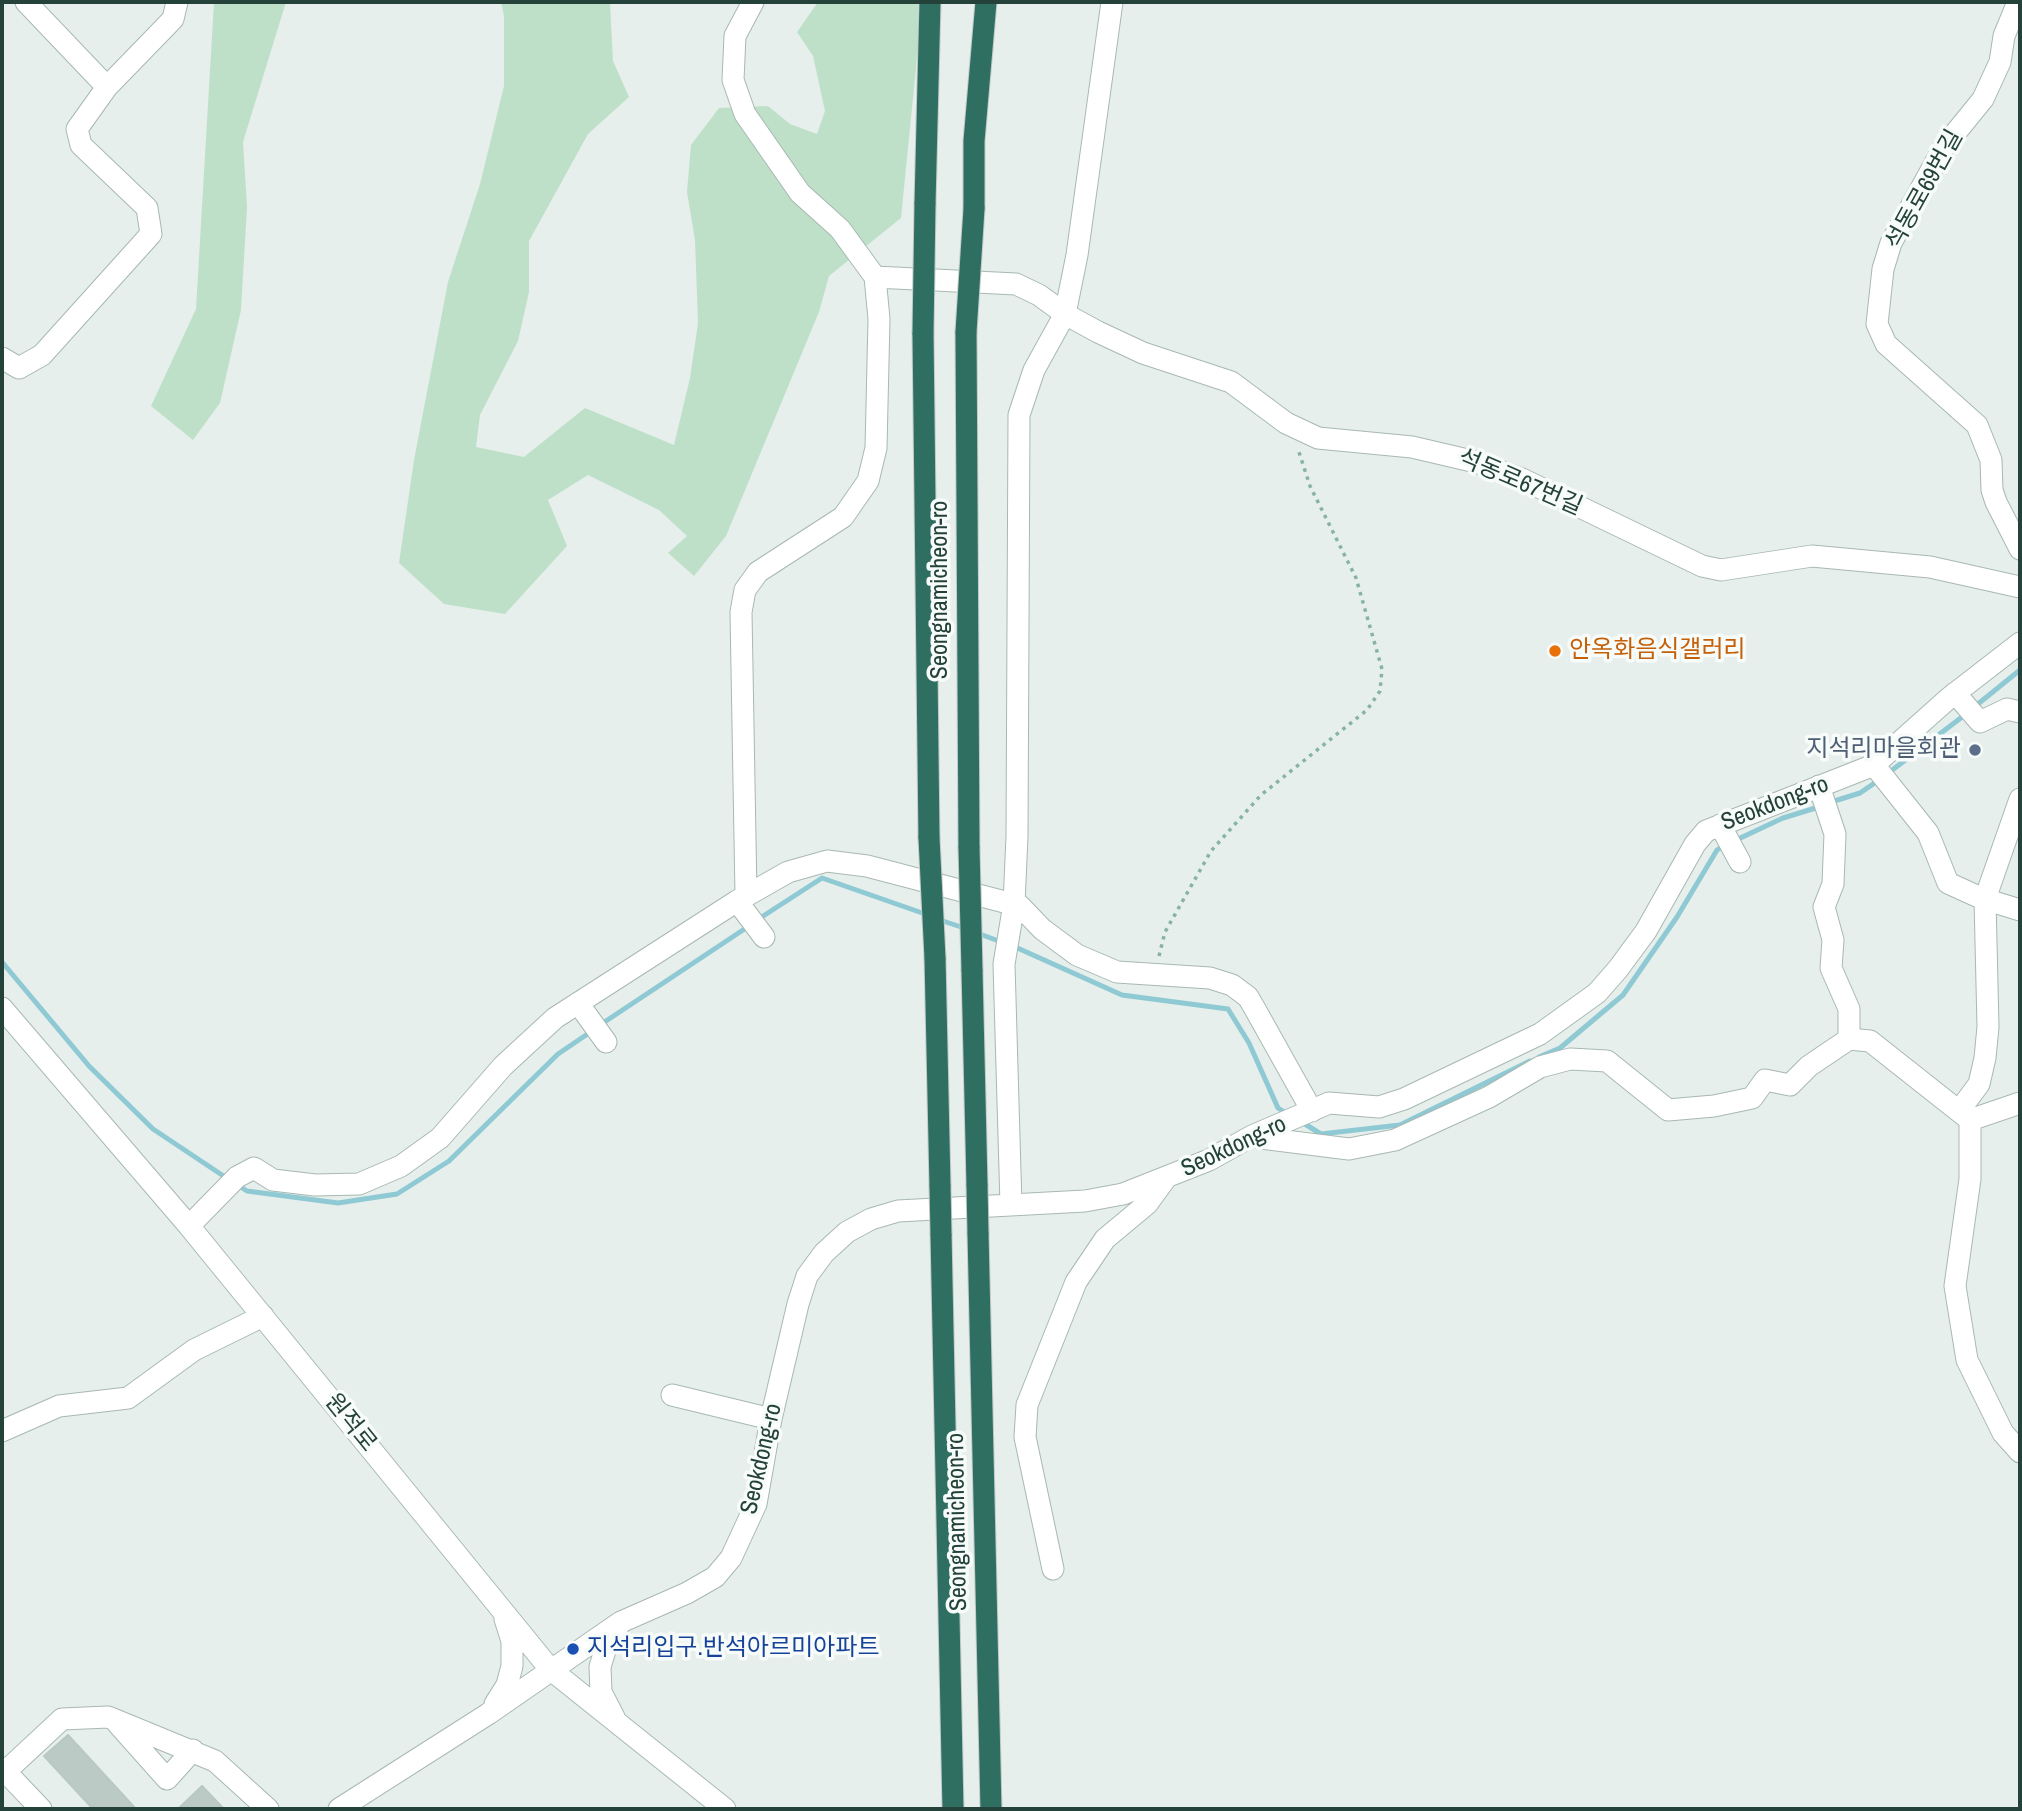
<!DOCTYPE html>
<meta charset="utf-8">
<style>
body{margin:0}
#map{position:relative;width:2022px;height:1811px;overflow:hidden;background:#e6efeb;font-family:"Archivo Narrow",sans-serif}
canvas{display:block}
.frame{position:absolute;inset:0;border:4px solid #24423a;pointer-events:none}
</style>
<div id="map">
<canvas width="2022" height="1811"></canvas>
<div class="frame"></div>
</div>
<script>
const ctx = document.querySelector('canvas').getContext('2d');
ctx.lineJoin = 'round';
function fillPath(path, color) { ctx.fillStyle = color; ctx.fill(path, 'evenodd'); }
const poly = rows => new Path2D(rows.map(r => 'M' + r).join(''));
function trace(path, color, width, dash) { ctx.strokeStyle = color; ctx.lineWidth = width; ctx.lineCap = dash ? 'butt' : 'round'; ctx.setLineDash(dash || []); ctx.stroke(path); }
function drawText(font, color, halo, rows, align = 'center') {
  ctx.font = font + ' "Archivo Narrow","Noto Sans KR",sans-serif'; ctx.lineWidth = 7; ctx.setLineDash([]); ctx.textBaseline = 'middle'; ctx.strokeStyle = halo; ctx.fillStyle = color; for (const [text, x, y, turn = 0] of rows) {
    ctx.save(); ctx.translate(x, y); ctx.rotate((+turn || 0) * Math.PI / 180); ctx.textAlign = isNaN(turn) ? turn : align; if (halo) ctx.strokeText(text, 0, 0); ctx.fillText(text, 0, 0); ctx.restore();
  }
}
fillPath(poly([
 [214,2,286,2,243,142,247,207,241,310,220,403,193,440,151,406,196,309],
 [501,2,610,2,613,61,629,97,588,134,529,241,529,292,518,341,480,415,476,447,524,457,585,408,674,445,690,378,698,323,695,240,687,192,691,145,719,108,768,106,790,124,817,134,825,111,813,56,797,32,818,2,918,2,919,38,901,218,829,276,819,312,726,536,694,576,668,553,687,536,659,510,588,475,548,500,567,546,505,614,444,604,399,563,414,460,448,282,480,184,504,86,504,16]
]), '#bfe0c8');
trace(poly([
 [1973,708,2020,670],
 [1887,774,1966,714],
 [1828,803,1860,793,1879,780],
 [1734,841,1783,818,1819,807],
 [937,919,964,928],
 [757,920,822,878,928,915],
 [977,933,1004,943],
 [1013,946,1122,995,1228,1009,1249,1043,1278,1108,1289,1115],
 [2,962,89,1066,153,1129,228,1179],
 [600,1025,749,926],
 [1539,1057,1560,1048,1623,995,1677,917,1717,850,1725,845],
 [1300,1121,1321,1134,1400,1125,1530,1061],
 [236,1184,247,1191,338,1203,397,1194,449,1161,558,1054,592,1031]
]), '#8ec9d4', 5);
const building = poly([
 [68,1735,136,1809,93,1809,44,1756,68,1735],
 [202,1786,224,1809,178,1809,202,1786]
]);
fillPath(building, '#bbcac4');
trace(building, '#b8c9c2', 2);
const minor = poly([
 [26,2,107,87],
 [2018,2,2004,36,2000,62,1983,99,1944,147,1891,243,1883,269,1877,324,1886,344,1977,425,1991,460,1992,490,1996,502,2020,549],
 [875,277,1016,284,1039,295,1065,314,1098,332,1143,353,1231,382,1286,423,1318,438,1412,447,1476,462,1522,479,1702,566,1721,570,1812,556,1930,567,2020,587],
 [2,358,19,368,42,355,151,234,147,208,81,145,77,129,107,87,173,19,177,2],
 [1955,693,1980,722,2007,709,2020,712],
 [1874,765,1928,833,1948,883,1981,898,2020,910],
 [1819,786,1835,834,1833,884,1824,907,1833,940,1831,968,1849,1009,1849,1039],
 [1720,825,1740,862],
 [746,896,741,612,745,590,758,572,843,517,868,481,876,448,879,319,875,277,840,229,800,193,745,114,733,80,735,36,753,2],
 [737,901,764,937],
 [578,1003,606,1042],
 [2,1008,189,1226,550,1669,725,1809],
 [1959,1111,1979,1084,1985,1058,1988,1027,1985,899,2020,799],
 [1970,1120,1970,1179,1955,1286,1967,1360,2003,1433,2020,1452],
 [1970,1120,2020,1103],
 [1253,1137,1349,1149,1395,1140,1489,1097,1540,1067,1570,1059,1607,1061,1668,1110,1714,1106,1752,1098,1765,1080,1790,1085,1809,1066,1849,1039,1870,1041,1970,1120],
 [1011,1205,1004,964,1014,904,1017,836,1019,415,1034,370,1065,314,1077,255,1112,2],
 [189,1226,237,1177,254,1168,273,1180,315,1185,359,1184,401,1166,440,1138,503,1066,555,1018,737,901,788,872,827,861,867,866,1020,906,1042,929,1077,955,1117,972,1210,978,1232,985,1248,997,1255,1009,1312,1111],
 [672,1395,771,1419],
 [2,1431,59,1406,128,1398,194,1350,263,1316],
 [1053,1569,1025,1437,1027,1405,1076,1282,1105,1239,1147,1204,1166,1178],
 [495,1704,507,1685,512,1666,512,1641,505,1619],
 [614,1717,601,1692,600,1667,606,1647,618,1627],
 [118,1724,167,1779,193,1750],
 [2,1768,41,1809],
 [5,1772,62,1719,108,1717,215,1761,268,1809],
 [339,1809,488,1714,621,1622,687,1593,715,1577,731,1558,756,1504,771,1419,798,1304,807,1276,824,1253,847,1232,871,1219,898,1211,1085,1201,1123,1194,1209,1160,1252,1136,1329,1103,1379,1107,1404,1099,1540,1034,1597,993,1618,969,1646,931,1695,844,1706,831,1874,765,1949,698,2020,643]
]);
const highway = poly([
 [925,204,930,2],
 [974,209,974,141,986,2],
 [966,332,969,848],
 [923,333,929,838],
 [935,958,940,1186],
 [972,970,977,1185],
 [978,1233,991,1809],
 [941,1234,953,1809]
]);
trace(minor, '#a8b8b2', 23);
trace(highway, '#c2cac8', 23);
trace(poly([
 [1159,956,1165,932,1211,851,1261,795,1367,710,1380,691,1382,669,1356,578,1310,486,1298,449]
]), '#86b3a5', 3.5, [3.5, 5]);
trace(minor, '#fff', 21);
trace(highway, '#2f6f62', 21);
const highwayBridge = poly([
 [966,332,974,209],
 [923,333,925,204],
 [929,838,935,958],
 [969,848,972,970],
 [977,1185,978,1233],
 [940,1186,941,1234]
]);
trace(highwayBridge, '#c2cac8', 23, []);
trace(highwayBridge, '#2f6f62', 21);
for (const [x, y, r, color] of [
 [1555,651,7,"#e8710a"],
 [1975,750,7,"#5c6f8a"],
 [573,1649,7,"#1a4fb4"]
]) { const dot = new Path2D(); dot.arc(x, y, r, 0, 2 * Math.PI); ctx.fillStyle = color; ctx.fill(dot); trace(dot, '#f7fbf9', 2.5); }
drawText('24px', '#24423a', '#f7fbf9', [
 ["석동로69번길",1925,190,-61],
 ["석동로67번길",1520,483,23],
 ["Seongnamicheon-ro",941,590,-90],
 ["Seokdong-ro",1775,804,-21],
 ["Seokdong-ro",1234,1147,-25],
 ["원적로",350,1423,51],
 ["Seokdong-ro",762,1459,-77],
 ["Seongnamicheon-ro",958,1522,-91]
]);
drawText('24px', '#c56008', '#f7fbf9', [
 ["안옥화음식갤러리",1569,651]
], 'left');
drawText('24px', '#4e5e75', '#f7fbf9', [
 ["지석리마을회관",1961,750]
], 'right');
drawText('24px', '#164399', '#f7fbf9', [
 ["지석리입구.반석아르미아파트",587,1649]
], 'left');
</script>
